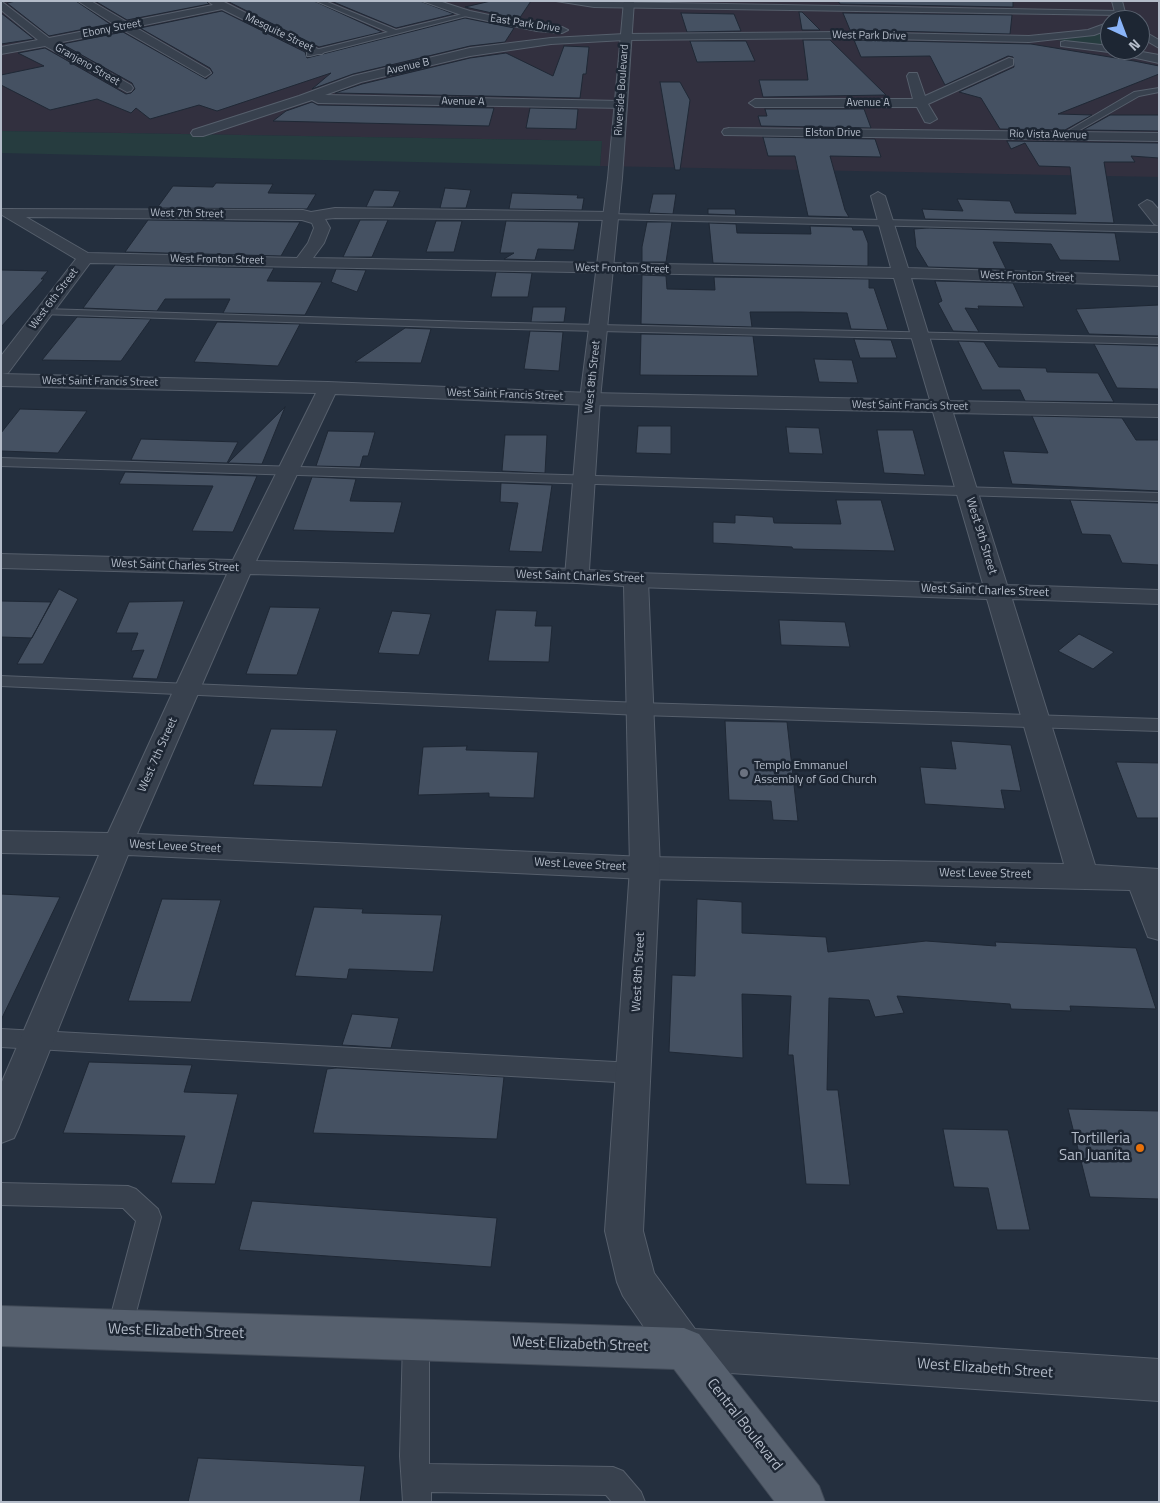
<!DOCTYPE html>
<style>
body{margin:0}
#map{position:relative;width:1160px;height:1503px;overflow:hidden;background:#242f3e;font-family:"Titillium Web",sans-serif}
canvas{display:block}
.frame{position:absolute;inset:0;border:2px solid #b4bcc9;pointer-events:none}
.north{position:absolute;left:1100px;top:10px;width:50px;height:50px;box-sizing:border-box;background:#1d2633;border:1px solid #59626f;border-radius:50%;rotate:137deg;font-size:14px;font-weight:700;line-height:20px;text-align:center;color:#b4bcc9}
.north::after{content:'';display:block;margin:auto;width:18px;height:22px;background:#8ab4f8;clip-path:polygon(50% 0,100% 100%,50% 72%,0 100%)}
</style>
<div id="map">
<canvas width="1160" height="1503"></canvas>
<div class="frame"></div>
<div class="north">N</div>
</div>
<script>
const ctx = document.querySelector('canvas').getContext('2d');
ctx.lineJoin = 'round';
function fillPath(path, color) { ctx.fillStyle = color; ctx.fill(path, 'evenodd'); }
const poly = rows => new Path2D(rows.map(r => 'M' + r).join(''));
function trace(path, color, width, dash) { ctx.strokeStyle = color; ctx.lineWidth = width; ctx.lineCap = dash ? 'butt' : 'round'; ctx.setLineDash(dash || []); ctx.stroke(path); }
function drawText(font, color, halo, rows, align = 'center') {
  ctx.font = font + ' "Titillium Web",sans-serif'; ctx.lineWidth = 5; ctx.setLineDash([]); ctx.textBaseline = 'middle'; ctx.strokeStyle = halo; ctx.fillStyle = color; for (const [text, x, y, turn = 0] of rows) {
    ctx.save(); ctx.translate(x, y); ctx.rotate((+turn || 0) * Math.PI / 180); ctx.textAlign = isNaN(turn) ? turn : align; if (halo) ctx.strokeText(text, 0, 0); ctx.fillText(text, 0, 0); ctx.restore();
  }
}
fillPath(poly([
 [1,1,1159,1,1159,177,600,166,602,141,1,131],
 [1110,20,1140,20,1140,50,1110,50]
]), '#32303f');
fillPath(poly([
 [1110,30,1110,48,1057,40,1095,34],
 [1,131,602,141,600,166,1,153]
]), '#263c3f');
const building = poly([
 [16,1,76,1,110,24,49,36,7,3,16,1],
 [95,1,206,1,209,4,127,20,95,1],
 [227,1,314,1,382,32,319,47,227,1],
 [331,1,420,1,454,14,396,28,331,1],
 [491,1,531,1,519,19,465,7,491,1],
 [838,1,1013,1,1013,7,840,4,838,1],
 [222,11,305,52,307,58,465,18,514,28,505,42,470,46,353,74,312,89,331,73,217,111,199,105,150,119,136,108,131,113,97,99,50,110,1,85,1,75,44,66,18,53,45,48,126,94,131,93,135,89,132,83,62,44,123,32,206,79,213,73,210,68,140,28,222,11],
 [799,12,802,12,820,30,802,30,799,12],
 [1,13,34,39,1,44,1,13],
 [681,13,734,14,741,31,687,32,681,13],
 [843,13,1012,15,1010,34,850,30,843,13],
 [803,40,830,40,886,95,763,97,759,80,808,80,803,40],
 [854,40,1031,44,1134,61,1159,66,1159,74,1058,114,1092,115,1065,130,1000,129,981,98,959,92,1014,67,1013,57,1008,56,945,85,930,56,861,57,854,40],
 [690,41,746,41,755,61,697,62,690,41],
 [564,46,589,47,586,74,583,74,580,98,335,93,362,84,470,58,506,53,553,76,564,46],
 [660,82,680,82,690,100,680,170,675,170,660,82],
 [312,102,318,105,494,108,489,126,273,121,286,111,312,102],
 [530,108,578,109,576,129,526,128,530,108],
 [765,109,864,109,871,128,761,126,758,116,767,116,765,109],
 [1110,115,1159,115,1159,131,1083,130,1110,115],
 [763,137,875,139,881,157,830,156,845,210,849,217,808,216,795,156,768,156,763,137],
 [1007,141,1159,143,1159,158,1131,156,1135,162,1104,162,1114,223,925,219,922,209,963,211,957,199,1010,201,1015,213,1076,214,1070,167,1039,166,1025,143,1011,149,1007,141],
 [216,183,273,184,268,193,316,194,307,209,157,208,173,186,213,187,216,183],
 [445,188,471,190,466,208,440,208,445,188],
 [374,190,400,191,393,207,366,207,374,190],
 [512,193,578,195,577,198,584,198,582,210,509,209,512,193],
 [653,194,676,194,673,214,649,213,653,194],
 [708,209,735,209,736,215,708,214,708,209],
 [148,220,300,222,281,256,125,252,148,220],
 [360,220,388,220,372,257,343,257,360,220],
 [436,221,462,221,454,252,426,252,436,221],
 [506,221,579,222,574,250,538,249,535,260,504,259,514,253,500,253,506,221],
 [647,222,672,222,666,262,642,262,642,247,647,222],
 [709,223,736,224,737,233,811,234,810,226,852,227,853,230,863,230,868,243,868,266,713,263,709,223],
 [928,228,1115,233,1120,261,1060,260,1051,244,993,242,1006,269,928,267,916,247,914,229,928,228],
 [115,265,274,268,267,281,322,282,305,315,223,313,230,299,165,299,157,311,83,308,115,265],
 [336,269,366,270,357,292,331,282,336,269],
 [1,270,48,271,41,279,44,279,1,327,1,270],
 [496,272,532,273,528,297,491,297,496,272],
 [642,275,666,276,667,289,715,290,714,277,869,279,869,288,874,288,888,330,851,329,847,313,801,312,750,312,752,327,641,324,642,275],
 [935,281,1013,283,1024,307,978,306,979,309,965,308,979,332,953,331,938,303,942,301,935,281],
 [1159,305,1159,336,1089,334,1076,309,1159,305],
 [533,307,566,307,564,322,531,322,533,307],
 [77,317,151,319,121,361,42,360,77,317],
 [217,322,300,324,278,366,194,362,217,322],
 [405,328,431,329,421,363,355,362,405,328],
 [530,331,563,332,559,371,524,369,530,331],
 [641,334,753,336,758,376,640,375,641,334],
 [854,339,891,340,897,358,860,358,854,339],
 [958,341,984,342,999,367,1046,368,1047,372,1098,373,1114,402,1025,401,1020,390,982,390,958,341],
 [1094,344,1159,346,1159,389,1117,388,1094,344],
 [814,359,852,360,858,383,819,382,814,359],
 [285,407,262,464,228,463,285,407],
 [20,409,87,411,58,453,1,451,1,433,20,409],
 [1032,416,1122,418,1136,440,1159,440,1159,491,1012,484,1003,451,1048,453,1032,416],
 [638,426,671,426,671,454,636,453,638,426],
 [786,427,819,428,823,454,789,453,786,427],
 [877,430,913,430,925,475,884,473,877,430],
 [328,431,375,432,368,456,363,456,360,467,316,466,328,431],
 [505,435,547,435,545,473,502,471,505,435],
 [141,439,238,442,227,463,131,460,141,439],
 [125,472,257,476,233,532,192,531,213,486,119,484,125,472],
 [312,477,356,479,350,501,402,502,394,533,293,530,312,477],
 [501,483,552,485,542,552,509,551,518,503,500,502,501,483],
 [836,500,881,500,895,551,793,549,792,547,713,543,713,522,735,523,735,515,773,517,774,523,841,524,836,500],
 [1070,500,1159,503,1159,565,1122,563,1110,535,1082,534,1070,500],
 [59,589,78,599,43,664,17,664,59,589],
 [1,601,51,602,32,638,1,637,1,601],
 [184,601,157,679,132,678,144,650,131,651,138,633,116,633,129,602,184,601],
 [270,607,320,608,297,675,246,674,270,607],
 [496,610,537,611,535,626,552,626,549,662,488,661,496,610],
 [392,611,431,614,419,655,378,653,392,611],
 [779,620,845,622,850,647,781,645,779,620],
 [1079,634,1114,652,1093,669,1058,651,1079,634],
 [725,721,787,722,798,821,773,820,771,801,729,800,725,721],
 [271,729,337,730,322,787,253,785,271,729],
 [951,741,1011,745,1021,791,1001,790,1005,809,925,804,920,767,956,769,951,741],
 [467,746,466,750,538,752,534,798,489,797,489,793,418,795,423,747,467,746],
 [1116,762,1159,763,1159,818,1137,818,1116,762],
 [1,894,60,897,1,1020,1,894],
 [162,899,221,900,191,1002,128,1001,162,899],
 [697,899,742,902,742,933,826,937,828,952,926,941,996,946,995,942,1136,948,1156,1009,1070,1006,1071,1011,1011,1009,1010,1004,897,996,904,1013,875,1017,869,1000,829,998,827,1090,838,1090,850,1185,806,1184,793,1055,788,1055,791,996,742,994,743,1058,669,1052,672,975,695,976,697,899],
 [314,907,363,909,362,913,442,915,433,972,349,969,347,979,295,976,314,907],
 [352,1014,399,1018,391,1048,342,1045,352,1014],
 [89,1062,192,1065,184,1092,238,1094,215,1184,171,1183,185,1136,63,1133,89,1062],
 [336,1068,504,1077,497,1139,313,1133,327,1069,336,1068],
 [1068,1109,1159,1111,1159,1199,1090,1197,1068,1109],
 [943,1129,1008,1130,1030,1230,997,1230,988,1188,954,1187,943,1129],
 [252,1201,497,1218,491,1267,239,1250,252,1201],
 [198,1458,365,1466,360,1502,188,1502,198,1458]
]);
fillPath(building, '#455162');
trace(building, '#1f2835', 1);
const service = poly([
 [316,1,325,1,396,30,471,12,474,14,310,56,307,56,307,52,388,32,316,1],
 [556,1,1120,11,1123,13,1120,15,594,7,556,1],
 [1159,88,1159,92,1139,96,1066,138,1059,136,1134,92,1159,88],
 [610,214,1159,226,1159,232,607,219,607,215,610,214],
 [44,309,471,322,1159,338,1159,344,471,328,40,314,40,310,44,309],
 [1,458,1159,493,1159,501,1,466,1,458],
 [1,676,640,703,1159,719,1159,731,640,715,1,686,1,676],
 [1,1029,634,1063,642,1066,645,1073,642,1080,634,1083,1,1047,1,1029],
 [1,1183,128,1186,136,1189,158,1209,161,1217,129,1339,120,1343,111,1339,107,1330,136,1221,123,1208,1,1205,1,1183],
 [416,1327,425,1331,429,1340,429,1464,613,1467,623,1471,641,1492,645,1502,612,1502,606,1495,431,1492,431,1502,403,1502,400,1456,403,1340,407,1331,416,1327]
]);
const minor = poly([
 [1,1,49,38,115,25,78,1,91,1,127,22,213,5,208,1,222,1,324,52,322,54,314,54,222,9,135,27,209,70,211,73,205,77,123,30,57,43,131,85,133,88,131,91,127,92,45,46,1,54,1,47,38,40,1,10,1,1],
 [422,1,439,1,470,11,537,25,562,27,568,30,562,33,537,31,464,16,422,1],
 [1112,1,1122,1,1127,20,1117,20,1112,1],
 [1110,22,1110,29,1094,35,1029,42,840,38,625,40,551,44,470,56,361,82,325,95,621,101,627,105,626,108,318,103,312,100,203,136,193,136,191,133,193,130,299,96,353,76,470,48,551,38,625,34,840,32,1029,36,1088,30,1110,22],
 [1140,29,1159,40,1159,48,1140,37,1140,29],
 [1065,41,1110,46,1110,50,1131,50,1159,55,1159,63,1109,52,1061,46,1061,42,1065,41],
 [1009,58,1013,59,1013,65,928,104,937,119,930,123,925,122,917,107,755,107,749,103,755,99,913,99,907,76,909,73,917,73,925,96,1009,58],
 [729,128,1159,133,1159,141,724,135,722,132,724,129,729,128],
 [878,192,885,196,908,268,1159,276,1159,286,911,278,949,401,1159,405,1159,417,953,413,1007,585,1159,590,1159,604,1012,599,1095,865,1159,869,1159,940,1148,937,1130,890,645,879,128,855,19,1127,14,1138,1,1143,1,1084,99,855,1,853,1,831,108,833,227,574,1,568,1,554,233,560,316,393,1,386,1,356,76,259,2,215,2,209,303,210,311,212,335,208,610,212,618,217,615,220,335,218,325,219,330,228,324,243,313,258,891,268,871,196,878,192],
 [26,217,302,220,312,223,314,228,308,243,297,258,88,253,26,217],
 [90,263,894,278,930,400,590,393,328,382,2,374,8,373,90,263],
 [335,394,590,405,933,412,983,584,636,573,628,575,624,580,628,585,636,587,987,599,1064,864,645,857,137,834,250,574,577,583,585,581,589,576,585,571,577,569,256,561,335,394],
 [1147,200,1152,202,1159,210,1159,226,1154,224,1139,205,1147,200]
]);
const tertiary = poly([
 [624,1,634,1,622,178,600,399,589,570,636,573,644,575,648,580,660,868,643,1231,654,1273,695,1329,1159,1359,1159,1401,684,1370,669,1364,623,1296,617,1282,605,1231,630,868,624,586,577,583,569,581,565,576,580,399,608,178,624,1]
]);
const primary = poly([
 [1,1306,684,1328,699,1334,819,1486,825,1502,775,1502,674,1369,1,1346,1,1306]
]);
trace(service, '#565f6c', 2);
trace(minor, '#565f6c', 2);
trace(tertiary, '#565f6c', 2);
trace(primary, '#414a57', 2);
fillPath(service, '#38414e');
fillPath(minor, '#38414e');
fillPath(tertiary, '#38414e');
fillPath(primary, '#56606e');
for (const [x, y, r, color] of [
 [744,773,5,"#6b7280"],
 [1140,1148,5,"#e8710a"]
]) { const dot = new Path2D(); dot.arc(x, y, r, 0, 2 * Math.PI); ctx.fillStyle = color; ctx.fill(dot); trace(dot, '#1d2633', 2); }
drawText('11px', '#b4bcc9', '#1d2633', [
 ["East Park Drive",525,24,9],
 ["Ebony Street",112,29,-11],
 ["Mesquite Street",279,33,26],
 ["West Park Drive",869,36,1],
 ["Granjeno Street",87,65,30],
 ["Avenue B",408,67,-13],
 ["Riverside Boulevard",622,90,-86],
 ["Avenue A",463,102,1],
 ["Avenue A",868,103],
 ["Elston Drive",833,133],
 ["Rio Vista Avenue",1048,135,1],
 ["West 7th Street",187,214,1],
 ["West Fronton Street",217,260,1],
 ["West Fronton Street",622,269,1],
 ["West Fronton Street",1027,277,2],
 ["West 6th Street",54,299,-53],
 ["West 8th Street",593,377,-84],
 ["West Saint Francis Street",100,382,1],
 ["West Saint Francis Street",505,395,2],
 ["West Saint Francis Street",910,406,1]
]);
drawText('12px', '#b4bcc9', '#1d2633', [
 ["West 9th Street",981,536,73],
 ["West Saint Charles Street",175,566,2],
 ["West Saint Charles Street",580,577,2],
 ["West Saint Charles Street",985,591,2],
 ["West 7th Street",158,755,-66],
 ["West Levee Street",175,847,3],
 ["West Levee Street",580,865,3],
 ["West Levee Street",985,874,1],
 ["West 8th Street",639,972,-87]
]);
drawText('12px', '#b4bcc9', '#1d2633', [
 ["Templo Emmanuel",754,766],
 ["Assembly of God Church",754,780]
], 'left');
drawText('15px', '#b4bcc9', '#1d2633', [
 ["Tortilleria",1130,1139],
 ["San Juanita",1130,1156]
], 'right');
drawText('15px', '#b4bcc9', '#1d2633', [
 ["West Elizabeth Street",176,1332,2],
 ["West Elizabeth Street",580,1345,2],
 ["West Elizabeth Street",985,1369,4],
 ["Central Boulevard",744,1425,52]
]);
</script>
